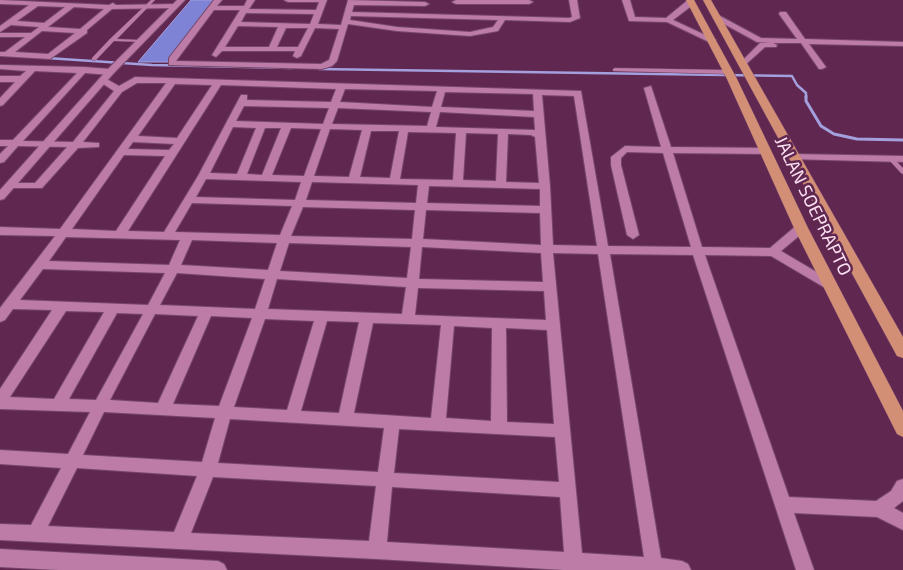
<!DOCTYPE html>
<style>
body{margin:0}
canvas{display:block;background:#602850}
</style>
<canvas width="903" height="570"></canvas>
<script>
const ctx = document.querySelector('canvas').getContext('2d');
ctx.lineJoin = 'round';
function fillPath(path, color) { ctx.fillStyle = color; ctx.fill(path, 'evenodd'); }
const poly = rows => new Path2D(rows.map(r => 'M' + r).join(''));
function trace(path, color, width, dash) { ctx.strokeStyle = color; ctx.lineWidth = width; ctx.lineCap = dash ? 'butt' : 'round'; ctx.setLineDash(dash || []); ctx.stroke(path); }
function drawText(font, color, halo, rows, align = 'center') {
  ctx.font = font + ' "Exo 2",sans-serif'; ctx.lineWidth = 5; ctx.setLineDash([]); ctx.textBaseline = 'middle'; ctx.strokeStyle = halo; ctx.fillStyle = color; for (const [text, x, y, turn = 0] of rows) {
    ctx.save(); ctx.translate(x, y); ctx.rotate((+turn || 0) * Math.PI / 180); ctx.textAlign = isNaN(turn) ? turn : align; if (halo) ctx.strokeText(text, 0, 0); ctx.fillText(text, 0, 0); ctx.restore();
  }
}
const water = poly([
 [191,0,215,0,169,62,138,62,191,0]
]);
fillPath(water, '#7e83d5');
trace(water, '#a49fdd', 1);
trace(poly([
 [47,58,152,65,292,68],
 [319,69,792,76,797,85,806,93,806,98]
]), '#a49fdd', 2.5);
trace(poly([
 [806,96,806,101,821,126,834,134,857,139,903,140]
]), '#a49fdd', 3);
const lane = poly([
 [151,0,155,0,117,39,141,40,143,40,143,42,114,41,96,60,92,60,92,58,110,39,151,0],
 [615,68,728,70,731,72,728,74,613,71,613,69,615,68],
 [891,157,893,158,903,168,903,174,901,173,889,160,888,159,891,157]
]);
const street = poly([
 [0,0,109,5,113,3,116,5,175,4,179,6,175,8,112,9,87,30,87,33,50,59,0,56,0,52,5,52,25,37,0,37,0,33,31,33,39,27,11,25,0,32,0,26,29,5,0,4,0,0],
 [38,6,65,7,44,23,17,21,38,6],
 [74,7,104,9,80,29,48,27,74,7],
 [42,31,75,33,48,54,15,52,42,31],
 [214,0,222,0,217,6,244,6,247,0,255,0,249,9,316,10,319,2,288,2,284,0,327,0,318,24,341,25,348,0,425,2,429,4,425,6,354,5,352,12,569,18,572,17,569,0,577,0,580,18,570,22,505,20,498,31,470,36,397,31,348,24,337,61,332,66,322,69,169,65,169,58,214,0],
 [214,10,240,10,212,55,216,57,222,51,295,51,293,56,297,58,301,56,315,28,339,29,329,60,321,64,176,61,214,10],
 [246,13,314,14,310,24,241,22,246,13],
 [351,16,498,20,493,27,470,32,397,27,350,20,351,16],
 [238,26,278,27,269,47,225,47,238,26],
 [286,28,308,28,298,47,277,47,286,28],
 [456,0,529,0,533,2,529,4,456,4,452,2,456,0],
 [622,0,630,0,635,17,666,18,688,0,694,0,694,4,673,20,716,40,709,42,667,22,629,21,622,0],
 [780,12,786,12,805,39,903,42,903,46,809,44,826,67,822,69,819,69,801,43,773,43,777,45,776,47,765,47,744,66,740,64,741,62,760,43,770,43,757,42,713,18,720,16,761,38,797,39,779,14,780,12],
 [0,65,84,67,110,69,114,72,110,75,85,73,23,141,73,142,114,91,100,82,99,80,103,77,119,86,135,77,581,91,608,246,691,247,663,153,627,152,621,158,621,165,639,235,633,239,627,235,611,165,611,157,625,146,661,147,644,88,651,86,671,147,765,148,770,151,765,154,673,153,702,247,770,248,797,225,805,225,807,228,805,231,781,251,835,283,837,286,831,290,827,289,771,256,705,255,789,497,876,501,891,491,897,481,903,479,903,501,894,508,903,513,903,530,877,517,794,513,814,570,796,570,693,255,610,254,661,558,682,561,688,564,691,570,564,570,377,559,0,540,0,524,31,525,61,468,0,464,0,450,68,454,90,412,0,409,0,389,52,310,13,309,5,320,0,322,0,308,55,236,0,235,0,227,60,229,166,83,137,83,122,92,83,142,99,143,99,147,78,148,42,188,11,188,6,185,7,183,35,183,67,147,18,146,4,162,0,163,0,154,8,146,0,146,0,140,13,140,77,73,35,71,3,105,0,106,0,98,15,82,0,82,0,76,20,76,26,71,0,69,0,65],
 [175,84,212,85,177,138,138,136,175,84],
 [221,85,336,89,331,102,247,100,247,95,241,95,198,176,164,232,128,231,221,85],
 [345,89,437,91,432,107,340,102,345,89],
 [445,92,533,94,534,111,441,107,445,92],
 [542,95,574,96,597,246,553,245,550,186,542,95],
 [244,106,329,108,323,124,236,121,244,106],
 [338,108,431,112,427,126,332,124,338,108],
 [440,112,534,117,535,130,436,127,440,112],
 [233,127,256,128,237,174,210,173,233,127],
 [265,128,281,128,262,175,247,174,265,128],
 [291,128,321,129,304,176,272,175,291,128],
 [330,129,362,130,349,177,314,176,330,129],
 [371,131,399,131,390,178,360,177,371,131],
 [408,132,456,133,453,180,400,179,408,132],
 [466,133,498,134,496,181,463,180,466,133],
 [508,134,531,135,535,137,539,183,506,182,508,134],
 [133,142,174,144,169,150,128,149,133,142],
 [124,155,165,156,116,231,72,229,124,155],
 [206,179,301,182,295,200,196,197,206,179],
 [312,182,418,185,416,203,306,200,312,182],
 [429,186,540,189,540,206,427,203,429,186],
 [192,203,292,206,280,235,175,232,192,203],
 [303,207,415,210,412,239,291,236,303,207],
 [426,210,540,213,541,245,423,239,426,210],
 [66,237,180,240,169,265,49,261,66,237],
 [192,240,277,243,268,270,181,265,192,240],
 [289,243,411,247,407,278,280,271,289,243],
 [422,247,541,253,543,282,419,279,422,247],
 [553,253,598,254,644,557,582,553,553,253],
 [43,269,165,273,148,305,20,300,43,269],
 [177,273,265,279,255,309,160,305,177,273],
 [277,279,406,287,402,314,268,309,277,279],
 [418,288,544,291,546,320,415,315,418,288],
 [66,311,104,312,54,399,10,397,66,311],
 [117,313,143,314,96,400,69,399,117,313],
 [155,314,198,316,158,403,110,400,155,314],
 [211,316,252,318,219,406,173,404,211,316],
 [265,319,314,321,287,410,234,407,265,319],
 [327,321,359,322,339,413,301,411,327,321],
 [373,323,441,325,431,418,354,413,373,323],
 [454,326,492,328,491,421,446,418,454,326],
 [506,328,547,330,554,424,507,422,506,328],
 [104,412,215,418,202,462,83,455,104,412],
 [230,419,384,428,378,472,218,463,230,419],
 [399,429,555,437,559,482,394,473,399,429],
 [77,468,197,476,174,532,48,526,77,468],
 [213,477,376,486,369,541,191,533,213,477],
 [392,487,560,497,564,552,387,542,392,487],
 [793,154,903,156,903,162,789,159,788,157,793,154],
 [0,549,218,561,224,564,227,570,58,570,0,567,0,549]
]);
const secondary = poly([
 [177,0,185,0,113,74,4,199,0,200,0,190,107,70,177,0]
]);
const highway = poly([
 [686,0,694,0,737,79,808,228,903,411,903,437,897,434,794,228,727,79,686,0],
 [703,0,711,0,903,337,903,358,897,356,703,0]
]);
trace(lane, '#77476a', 1);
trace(street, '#77476a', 2);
trace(secondary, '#77476a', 2);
trace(highway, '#77476a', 1);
fillPath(lane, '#bc7ca7');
fillPath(street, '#bc7ca7');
fillPath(secondary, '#bc7ca7');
fillPath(highway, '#d38e76');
drawText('18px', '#fbdff1', '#602850', [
 ["JALAN SOEPRAPTO",813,206,64]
]);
</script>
